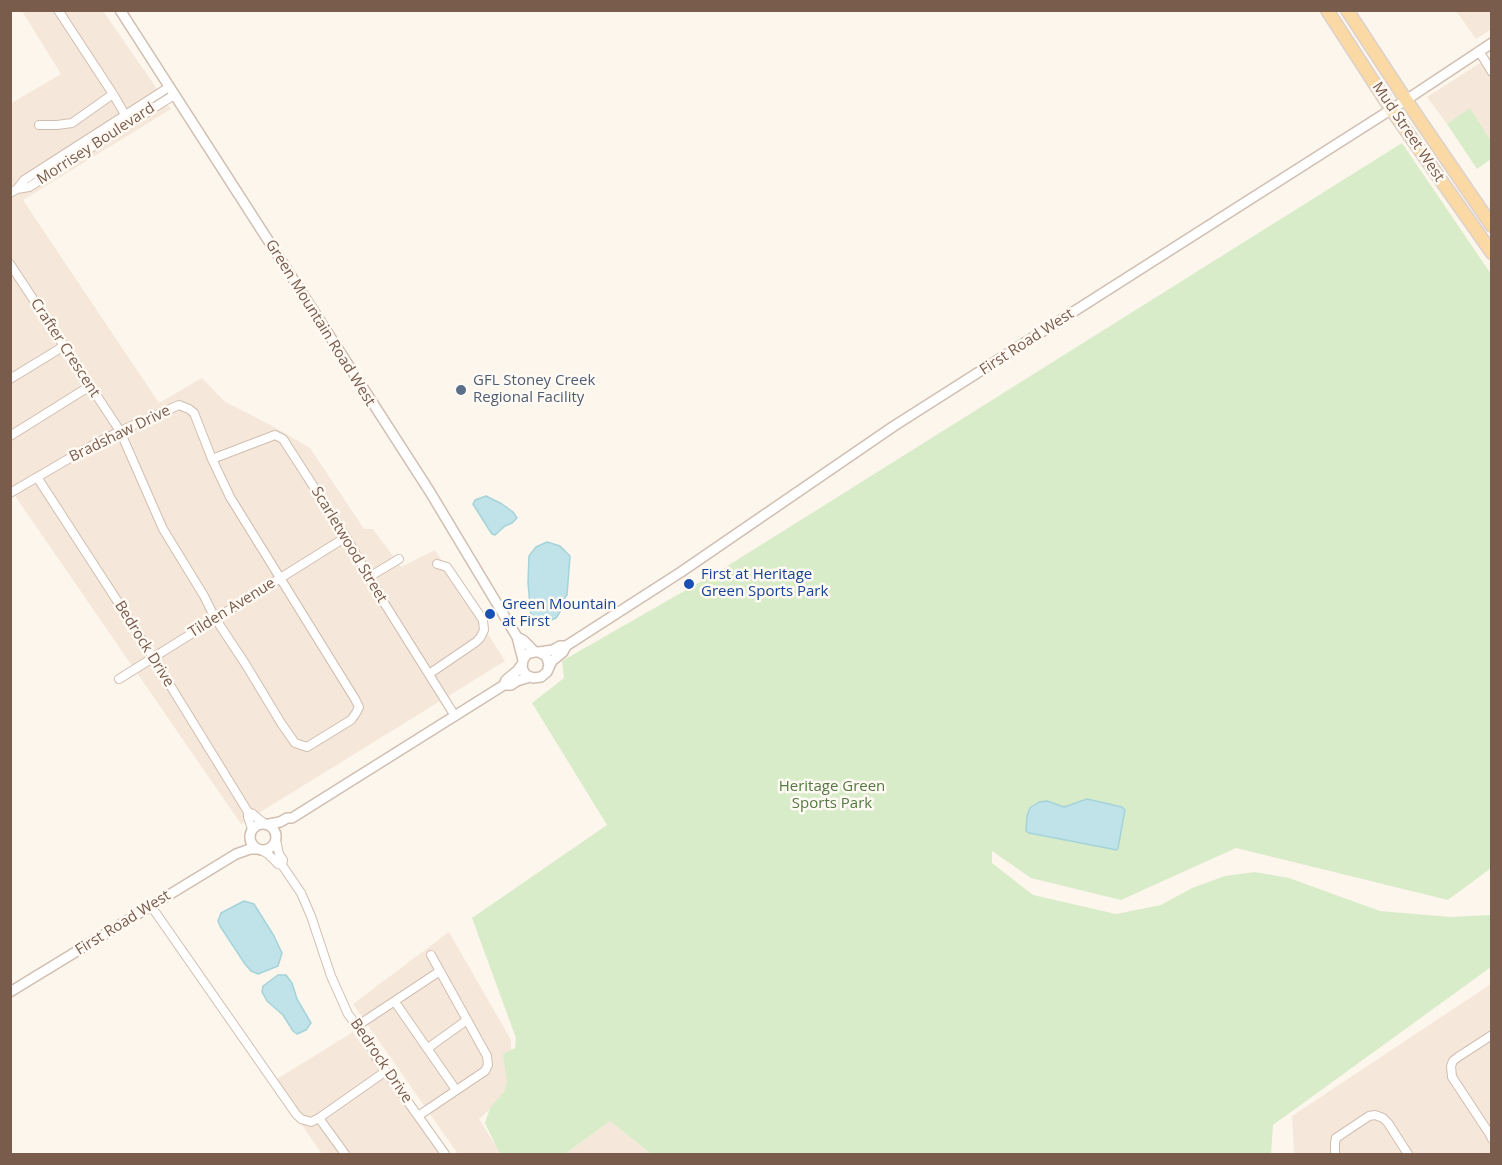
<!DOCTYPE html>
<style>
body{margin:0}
#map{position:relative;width:1502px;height:1165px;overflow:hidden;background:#fdf6ec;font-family:"Open Sans",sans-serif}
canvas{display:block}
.frame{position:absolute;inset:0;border:12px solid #7a5c4d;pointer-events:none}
</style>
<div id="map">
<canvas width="1502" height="1165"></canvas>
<div class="frame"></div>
</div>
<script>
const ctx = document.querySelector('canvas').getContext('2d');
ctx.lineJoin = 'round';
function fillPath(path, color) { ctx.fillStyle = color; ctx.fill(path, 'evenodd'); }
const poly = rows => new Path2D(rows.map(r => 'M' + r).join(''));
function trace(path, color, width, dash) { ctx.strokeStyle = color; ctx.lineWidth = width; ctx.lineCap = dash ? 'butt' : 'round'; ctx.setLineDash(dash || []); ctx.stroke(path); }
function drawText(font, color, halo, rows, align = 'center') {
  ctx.font = font + ' "Open Sans",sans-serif'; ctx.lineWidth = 5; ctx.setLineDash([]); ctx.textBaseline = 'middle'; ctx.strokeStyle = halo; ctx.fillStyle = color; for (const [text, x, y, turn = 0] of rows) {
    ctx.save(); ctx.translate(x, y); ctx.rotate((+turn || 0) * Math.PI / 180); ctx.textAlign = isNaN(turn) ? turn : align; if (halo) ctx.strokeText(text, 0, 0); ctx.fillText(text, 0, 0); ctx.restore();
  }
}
fillPath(poly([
 [23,10,103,11,171,109,23,200,159,403,202,378,224,401,276,428,310,448,364,529,373,529,401,567,435,550,505,661,241,824,13,493,11,494,10,104,61,74,22,11],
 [1456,11,1491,11,1491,29,1476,39],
 [1491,56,1491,141,1470,109,1447,124,1427,97],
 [449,932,511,1040,511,1090,479,1119,501,1154,458,1154,353,1004],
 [1491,984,1491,1154,1294,1154,1292,1116],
 [353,1032,440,1154,322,1154,272,1082],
 [610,1121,651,1154,565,1154]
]), '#f5e8da');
fillPath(poly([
 [1470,108,1491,141,1491,159,1477,169,1447,124],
 [1402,143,1491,274,1491,868,1448,900,1236,848,1121,900,1031,878,992,851,992,863,1033,895,1116,914,1161,905,1192,888,1225,876,1255,872,1289,878,1380,911,1450,917,1491,915,1491,967,1273,1125,1271,1154,651,1154,610,1121,565,1154,504,1154,499,1152,485,1123,490,1108,504,1092,507,1082,503,1054,515,1048,516,1038,472,918,607,825,532,703,564,678,562,661,721,570]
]), '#d8ecc9');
const water = poly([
 [486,496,502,504,513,512,517,518,512,523,505,526,495,535,492,534,488,528,473,504,475,500,486,496],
 [547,542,560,546,570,556,567,595,561,603,560,612,556,618,549,621,541,622,534,618,531,615,528,583,529,556,536,547,547,542],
 [1087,799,1122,807,1125,810,1118,848,1117,850,1029,833,1026,831,1027,816,1030,808,1039,802,1047,801,1064,807,1087,799],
 [244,901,254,904,274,936,282,953,278,966,258,974,251,971,245,964,220,926,218,921,221,913,244,901],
 [278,975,286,975,292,983,297,999,311,1023,306,1030,297,1034,293,1031,283,1015,267,1001,262,992,263,986,278,975]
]);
fillPath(water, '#bfe3e8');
trace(water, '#a5d3da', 1.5);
const minor = poly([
 [58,10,113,94,127,118],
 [1479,51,1492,72],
 [39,125,57,125,72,123,113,94],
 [17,189,29,187,174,95],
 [10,193,17,189,24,180,169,87],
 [10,264,120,431,163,529,204,596,215,618,246,665,281,723,295,743,307,747,351,720,356,713,359,707,355,699,230,497,212,459,194,413,189,409,179,405,120,431,82,451,10,493],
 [10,379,64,346],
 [10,436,90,386],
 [212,459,275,435,283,439,346,537,383,601,455,716],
 [37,477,138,633,248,812,253,814,256,817,264,823],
 [369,577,399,559],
 [429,674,476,642,480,638,484,630,483,620,447,567,437,564],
 [119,679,346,537],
 [248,812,248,817,252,829],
 [276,840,279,854,283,860,282,865,301,893,311,916,331,976,348,1014,368,1041,376,1057,445,1154],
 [261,850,268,854,278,864,282,865],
 [151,906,296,1114,301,1119,311,1122,319,1118,386,1071],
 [395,1002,456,1090],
 [357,1026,440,971],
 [1492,1035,1458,1057,1453,1061,1451,1066,1452,1077,1489,1133,1492,1139],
 [428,1048,467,1020],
 [418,1116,485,1071,488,1065,487,1056,431,955],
 [319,1118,345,1154],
 [1335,1154,1335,1143,1336,1138,1369,1116,1375,1115,1383,1118,1388,1123,1408,1154]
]);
const tertiary = poly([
 [120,10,430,492,517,637,523,660,522,668,524,672,526,675,533,678,541,677,547,672,552,661,563,652,566,646],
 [517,637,523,640,535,652],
 [539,652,553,650,560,646,566,646,681,572,894,426,1406,100,1492,43],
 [523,660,527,654,535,652,539,652,546,656,549,664,548,668],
 [504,685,511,685,517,681,530,677],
 '250 837a13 13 0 1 1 26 0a13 13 0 1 1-26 0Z',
 [269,824,280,822,287,818,292,818,504,685,506,680,518,670,522,664],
 [10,992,236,854,250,849,257,849]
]);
const primary = poly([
 [1327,10,1391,109,1492,253],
 [1347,10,1406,100,1492,226]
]);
trace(minor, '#d1beb0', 10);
trace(tertiary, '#d1beb0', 12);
trace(primary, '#dad1cd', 15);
trace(minor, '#fff', 8);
trace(tertiary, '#fff', 9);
trace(primary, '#fbd9a5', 12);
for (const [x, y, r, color] of [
 [461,390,6,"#5c6f8a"],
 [689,584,6,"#1a4fb4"],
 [490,614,6,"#1a4fb4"]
]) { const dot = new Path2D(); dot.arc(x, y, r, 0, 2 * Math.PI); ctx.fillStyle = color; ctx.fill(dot); trace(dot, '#fffaf3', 2); }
drawText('15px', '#7a5c4d', '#fffaf3', [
 ["Mud Street West",1408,132,56],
 ["Morrisey Boulevard",96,144,-33],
 ["Green Mountain Road West",320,323,58],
 ["First Road West",1027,342,-33],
 ["Crafter Crescent",65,348,57],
 ["Bradshaw Drive",120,434,-26],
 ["Scarletwood Street",349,545,59],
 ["Tilden Avenue",232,608,-32],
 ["Bedrock Drive",144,644,58],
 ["First Road West",123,923,-32],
 ["Bedrock Drive",381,1061,56]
]);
drawText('15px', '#4e5e75', '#fffaf3', [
 ["GFL Stoney Creek",473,381],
 ["Regional Facility",473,398]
], 'left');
drawText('15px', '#164399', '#fffaf3', [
 ["First at Heritage",701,575],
 ["Green Sports Park",701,592],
 ["Green Mountain",502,605],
 ["at First",502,622]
], 'left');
drawText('15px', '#537a41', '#fffaf3', [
 ["Heritage Green",832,787],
 ["Sports Park",832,804]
]);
</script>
